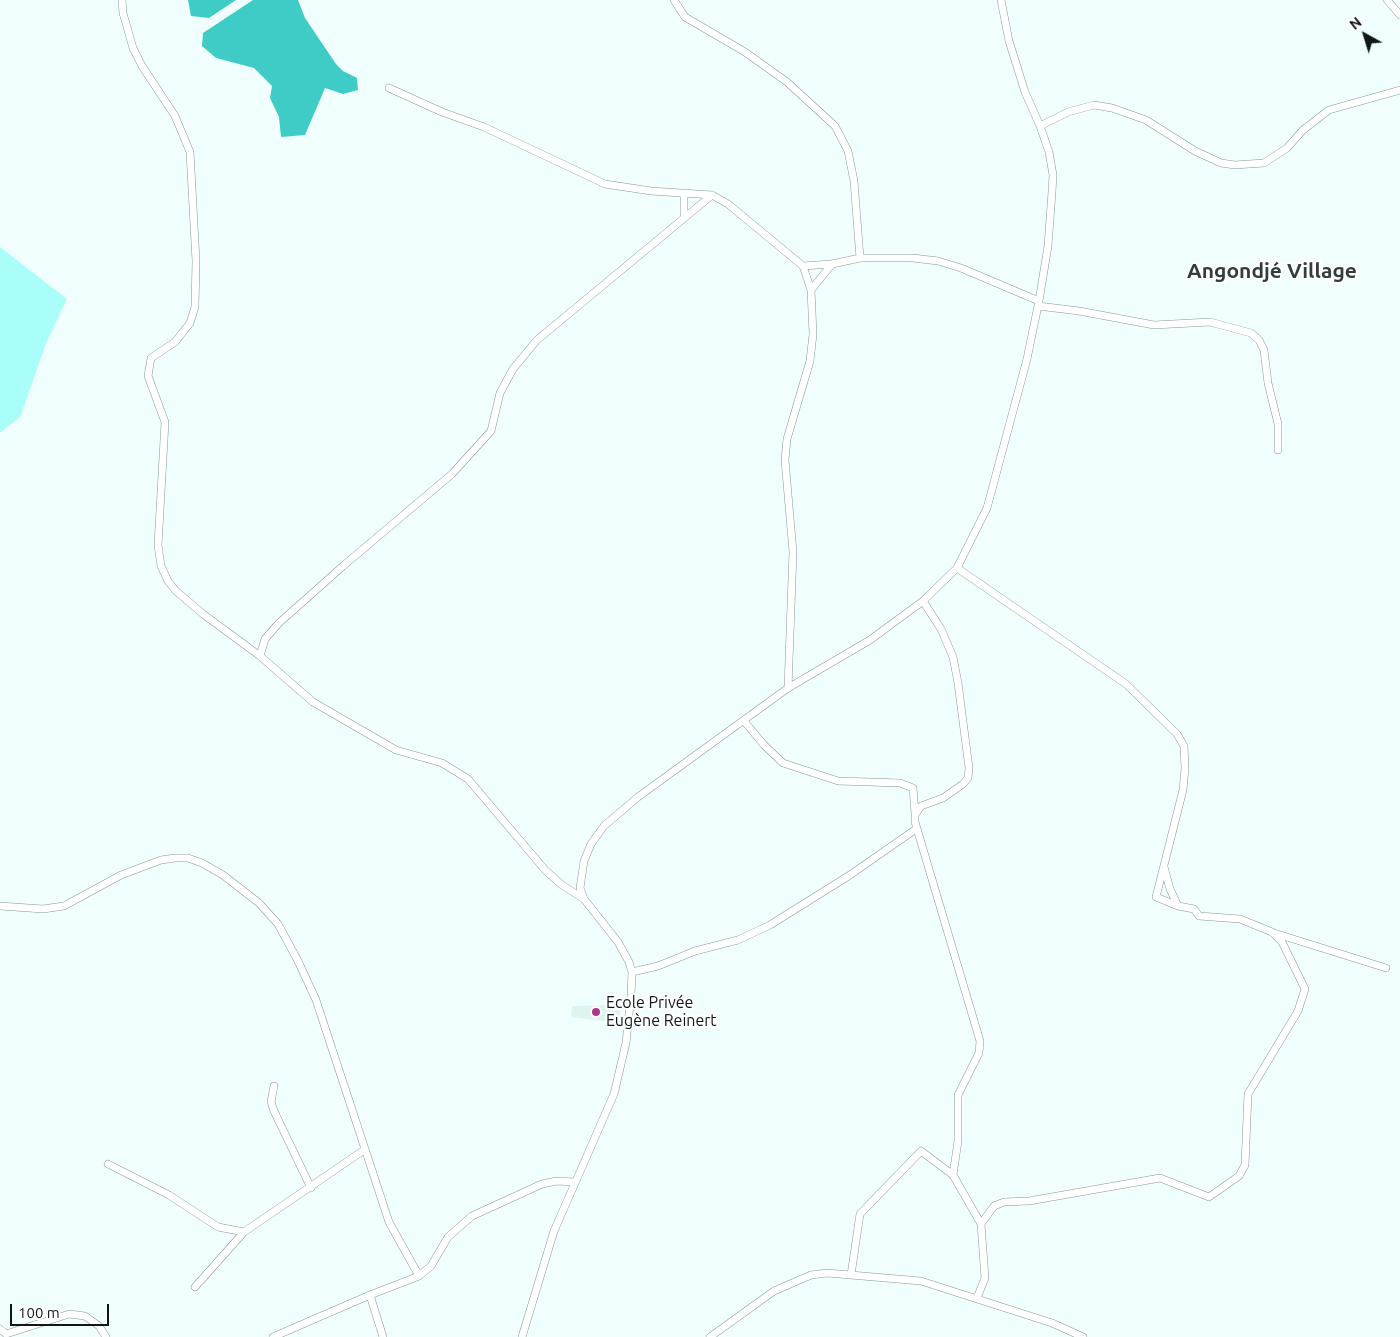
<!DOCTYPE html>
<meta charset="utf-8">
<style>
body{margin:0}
#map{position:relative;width:1400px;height:1337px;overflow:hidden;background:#f0fefd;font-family:Ubuntu,sans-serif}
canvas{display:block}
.north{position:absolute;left:1340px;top:10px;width:50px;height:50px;-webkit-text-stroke:4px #fff;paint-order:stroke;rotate:321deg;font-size:14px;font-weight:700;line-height:20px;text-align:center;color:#111616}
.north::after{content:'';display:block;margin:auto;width:18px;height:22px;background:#111616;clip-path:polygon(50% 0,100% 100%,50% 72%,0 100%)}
.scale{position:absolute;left:10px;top:1304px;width:99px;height:22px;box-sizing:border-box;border:2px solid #111616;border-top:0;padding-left:6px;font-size:15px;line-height:18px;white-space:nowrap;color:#111616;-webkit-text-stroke:4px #fff;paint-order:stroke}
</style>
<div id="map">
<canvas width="1400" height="1337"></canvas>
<div class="north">N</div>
<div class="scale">100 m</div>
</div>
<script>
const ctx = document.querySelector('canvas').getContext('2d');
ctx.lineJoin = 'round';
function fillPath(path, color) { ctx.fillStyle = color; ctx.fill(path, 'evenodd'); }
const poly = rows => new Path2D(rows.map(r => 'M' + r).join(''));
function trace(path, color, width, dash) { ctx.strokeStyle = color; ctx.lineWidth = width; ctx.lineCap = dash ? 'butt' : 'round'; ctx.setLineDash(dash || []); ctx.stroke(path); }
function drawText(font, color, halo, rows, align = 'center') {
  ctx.font = font + ' Ubuntu,sans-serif'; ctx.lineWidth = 4.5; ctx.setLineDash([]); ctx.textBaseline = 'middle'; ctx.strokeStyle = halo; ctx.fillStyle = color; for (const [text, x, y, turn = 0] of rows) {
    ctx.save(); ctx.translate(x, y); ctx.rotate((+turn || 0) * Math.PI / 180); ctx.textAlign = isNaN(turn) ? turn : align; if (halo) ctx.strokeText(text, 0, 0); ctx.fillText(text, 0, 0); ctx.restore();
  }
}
fillPath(poly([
 [621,1005,619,1023,571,1017,572,1006]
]), '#ddf4f2');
fillPath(poly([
 [0,247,67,299,47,341,20,417,0,433]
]), '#aafef9');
fillPath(poly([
 [188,0,236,0,209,18,191,16],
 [253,0,298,0,305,18,336,64,343,71,357,78,358,90,343,94,325,88,305,135,281,137,279,117,270,98,272,86,254,68,216,58,202,46,203,33]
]), '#40ccc6');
const minor = poly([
 [122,0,123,13,133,48,142,66,175,116,190,152,196,261,195,307,190,323,175,342,151,358,148,376,165,422,158,545,161,566,168,581,176,591,203,614,260,656,313,702,396,750,442,763,468,779,546,871,562,885,584,899],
 [674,0,685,17,745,52,787,82,835,126,848,151,854,181,860,258],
 [1387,0,1400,15],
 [389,88,442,112,484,127,605,184,651,191,712,195,728,204,803,266,811,290,813,334,810,361,787,439,785,460,793,552,788,688],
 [1040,126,1068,112,1094,105,1112,108,1146,120,1195,151,1221,163,1235,165,1264,163,1287,148,1303,130,1329,110,1400,90],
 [684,217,684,193],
 [803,266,832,264,860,258,913,258,938,261,961,268,1039,301],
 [811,290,832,264],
 [1038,306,1079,311,1154,325,1210,322,1251,333,1259,340,1264,350,1268,383,1278,424,1278,450],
 [957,568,1126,684,1177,734,1184,746,1185,768,1183,790,1156,897,1178,906],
 [923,601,941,629,953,657,958,683,969,768,968,778,963,784,943,798,921,806,915,815,915,822,980,1041,979,1053,958,1095,958,1141,953,1175,981,1224,985,1278,977,1298],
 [260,656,265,639,279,623,343,566,452,474,491,431,500,393,513,369,537,340,712,195],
 [744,721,764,745,783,763,838,781,900,783,913,788,915,813],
 [0,906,43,909,64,906,121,875,161,860,175,858,188,858,202,863,223,875,259,903,278,924,298,961,316,1000,389,1222,419,1276,431,1266,448,1237,472,1216,542,1184,557,1181,575,1182],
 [1274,933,1386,968],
 [632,972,658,966,695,951,738,940,770,925,850,875,916,829],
 [274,1086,271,1102,274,1111,311,1188],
 [108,1164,169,1195,218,1227,244,1232,364,1150],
 [981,1224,994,1206,1004,1202,1029,1201,1160,1178,1209,1197,1239,1176,1245,1165,1248,1094,1298,1011,1305,989,1282,942,1272,932,1240,919,1199,916,1194,909,1178,906,1170,889,1164,867],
 [851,1275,860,1214,921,1151,953,1175],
 [195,1287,244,1232],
 [0,1329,6,1334,69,1314,85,1316,99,1326,106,1337],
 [273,1337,370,1295],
 [383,1337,370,1295,419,1276],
 [522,1337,554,1231,614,1094,626,1043,631,995,632,972,629,962,618,942,584,899,580,888,584,861,591,844,604,826,638,797,788,688,870,640,923,601,957,568,987,508,1027,359,1039,301,1048,246,1052,192,1053,175,1049,152,1040,126,1025,92,1009,41,1001,0],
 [710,1337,774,1291,811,1275,827,1273,921,1281,1052,1323,1083,1337]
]);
trace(minor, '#8a9796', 8);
trace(minor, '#fff', 7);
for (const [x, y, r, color] of [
 [596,1012,5,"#ae368c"]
]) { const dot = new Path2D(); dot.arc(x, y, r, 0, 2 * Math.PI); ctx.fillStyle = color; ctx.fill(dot); trace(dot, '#fff', 2); }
drawText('16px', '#111616', '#fff', [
 ["Ecole Privée",606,1003],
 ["Eugène Reinert",606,1021]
], 'left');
drawText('bold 21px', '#323d3c', '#fff', [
 ["Angondjé Village",1272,271]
]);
</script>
